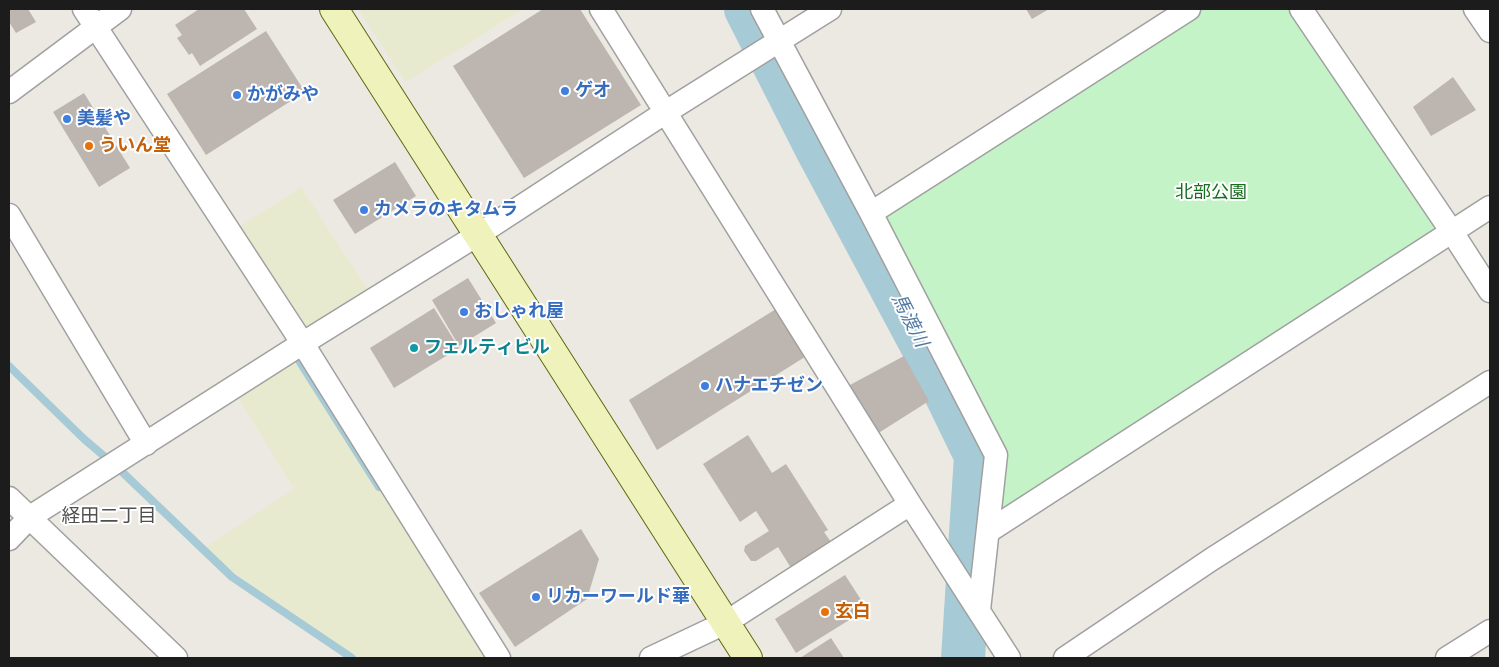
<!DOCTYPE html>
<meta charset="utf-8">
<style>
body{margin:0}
#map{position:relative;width:1499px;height:667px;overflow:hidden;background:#ece9e2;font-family:"Roboto Condensed",sans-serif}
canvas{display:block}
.frame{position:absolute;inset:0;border:10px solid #1c1c1c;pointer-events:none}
</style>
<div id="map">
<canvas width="1499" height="667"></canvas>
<div class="frame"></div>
</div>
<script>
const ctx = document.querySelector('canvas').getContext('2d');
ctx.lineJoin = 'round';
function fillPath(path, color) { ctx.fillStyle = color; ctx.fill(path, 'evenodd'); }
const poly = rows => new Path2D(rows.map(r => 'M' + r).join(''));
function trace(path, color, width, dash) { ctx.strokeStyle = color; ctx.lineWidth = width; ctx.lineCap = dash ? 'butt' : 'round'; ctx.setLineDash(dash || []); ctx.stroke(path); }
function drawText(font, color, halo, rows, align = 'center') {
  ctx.font = font + ' "Roboto Condensed","Noto Sans JP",sans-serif'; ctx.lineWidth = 4; ctx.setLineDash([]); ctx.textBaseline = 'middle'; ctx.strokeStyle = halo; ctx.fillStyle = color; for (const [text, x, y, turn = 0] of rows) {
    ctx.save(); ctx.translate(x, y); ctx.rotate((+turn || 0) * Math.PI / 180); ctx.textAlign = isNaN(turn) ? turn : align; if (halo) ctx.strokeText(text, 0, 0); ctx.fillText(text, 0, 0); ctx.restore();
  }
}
fillPath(poly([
 [358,9,523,9,406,82],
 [301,187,374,299,303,344,231,232],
 [295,355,488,658,360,658,319,636,203,549,294,489,235,393]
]), '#e7eacf');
fillPath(poly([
 [1196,9,1292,9,1444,237,991,527,998,455,877,214]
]), '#c3f3c7');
trace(poly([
 [293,351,379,487],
 [9,366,84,439,118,468,232,577,352,658]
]), '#a7cbd6', 8);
trace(poly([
 [746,9,817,149,924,349,976,456,963,658]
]), '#a7cbd6', 44);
fillPath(poly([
 [9,9,28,9,36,22,16,33,9,22],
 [199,9,244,9,257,29,200,66,192,53,189,55,177,38,182,35,175,25],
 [543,9,580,9,641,105,524,178,453,66],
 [1026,9,1049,9,1032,19],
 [266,31,305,92,206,155,167,94],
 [1453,77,1476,110,1431,136,1413,107],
 [84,93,130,168,99,187,53,112],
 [395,162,416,196,355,234,333,200],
 [468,278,496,323,459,346,432,300],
 [434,308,459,348,394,388,370,348],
 [776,309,808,355,657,450,629,400],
 [904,356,929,401,877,434,848,386],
 [748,435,772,473,786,464,828,530,824,532,831,542,791,568,778,547,756,561,751,561,744,551,745,546,769,531,756,511,740,522,703,464],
 [581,529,599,559,587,599,515,647,479,593],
 [845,575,867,609,796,653,775,619],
 [831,638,844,658,800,658]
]), '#bcb5b0');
const street = poly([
 [84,9,303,344,499,658],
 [601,9,910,504,1009,658],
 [762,9,871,213,996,455,979,610],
 [1301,9,1452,232,1490,291],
 [1475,9,1490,31],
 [9,92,120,9],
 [871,213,1189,9],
 [9,215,146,444],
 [9,498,176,658],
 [989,531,1490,207],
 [9,539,30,517,292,350,479,234,666,112,830,9],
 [651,658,725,623,910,504],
 [1065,658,1212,559,1490,382],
 [1447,658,1490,631]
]);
const secondary = poly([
 [334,9,748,658]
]);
trace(street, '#a0a0a0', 25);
trace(secondary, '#5c670f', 30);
trace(street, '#fff', 22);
trace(secondary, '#eff2ba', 28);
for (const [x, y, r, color] of [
 [565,91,5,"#3f7fe0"],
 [237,95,5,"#3f7fe0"],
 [67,119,5,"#3f7fe0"],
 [89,146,5,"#e8710a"],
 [364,210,5,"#3f7fe0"],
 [464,312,5,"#3f7fe0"],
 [414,348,5,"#0f9aa8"],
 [705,386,5,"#3f7fe0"],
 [536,597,5,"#3f7fe0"],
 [825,612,5,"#e8710a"]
]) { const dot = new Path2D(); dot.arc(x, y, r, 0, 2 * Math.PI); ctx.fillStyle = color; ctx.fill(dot); trace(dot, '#fff', 2); }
drawText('bold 18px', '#366cbe', '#fff', [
 ["ゲオ",575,91],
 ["かがみや",247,95],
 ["美髪や",77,119],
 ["カメラのキタムラ",374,210],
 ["おしゃれ屋",474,312],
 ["ハナエチゼン",715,386],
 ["リカーワールド華",546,597]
], 'left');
drawText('bold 18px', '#c56008', '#fff', [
 ["ういん堂",99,146],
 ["玄白",835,612]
], 'left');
drawText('18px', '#166e1e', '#fff', [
 ["北部公園",1211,193]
]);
drawText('bold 18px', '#0d838f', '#fff', [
 ["フェルティビル",424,348]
], 'left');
drawText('italic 19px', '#5279a1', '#fff', [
 ["馬渡川",909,321,63]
]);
drawText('19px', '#4f4f4f', '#fff', [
 ["経田二丁目",109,517]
]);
</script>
